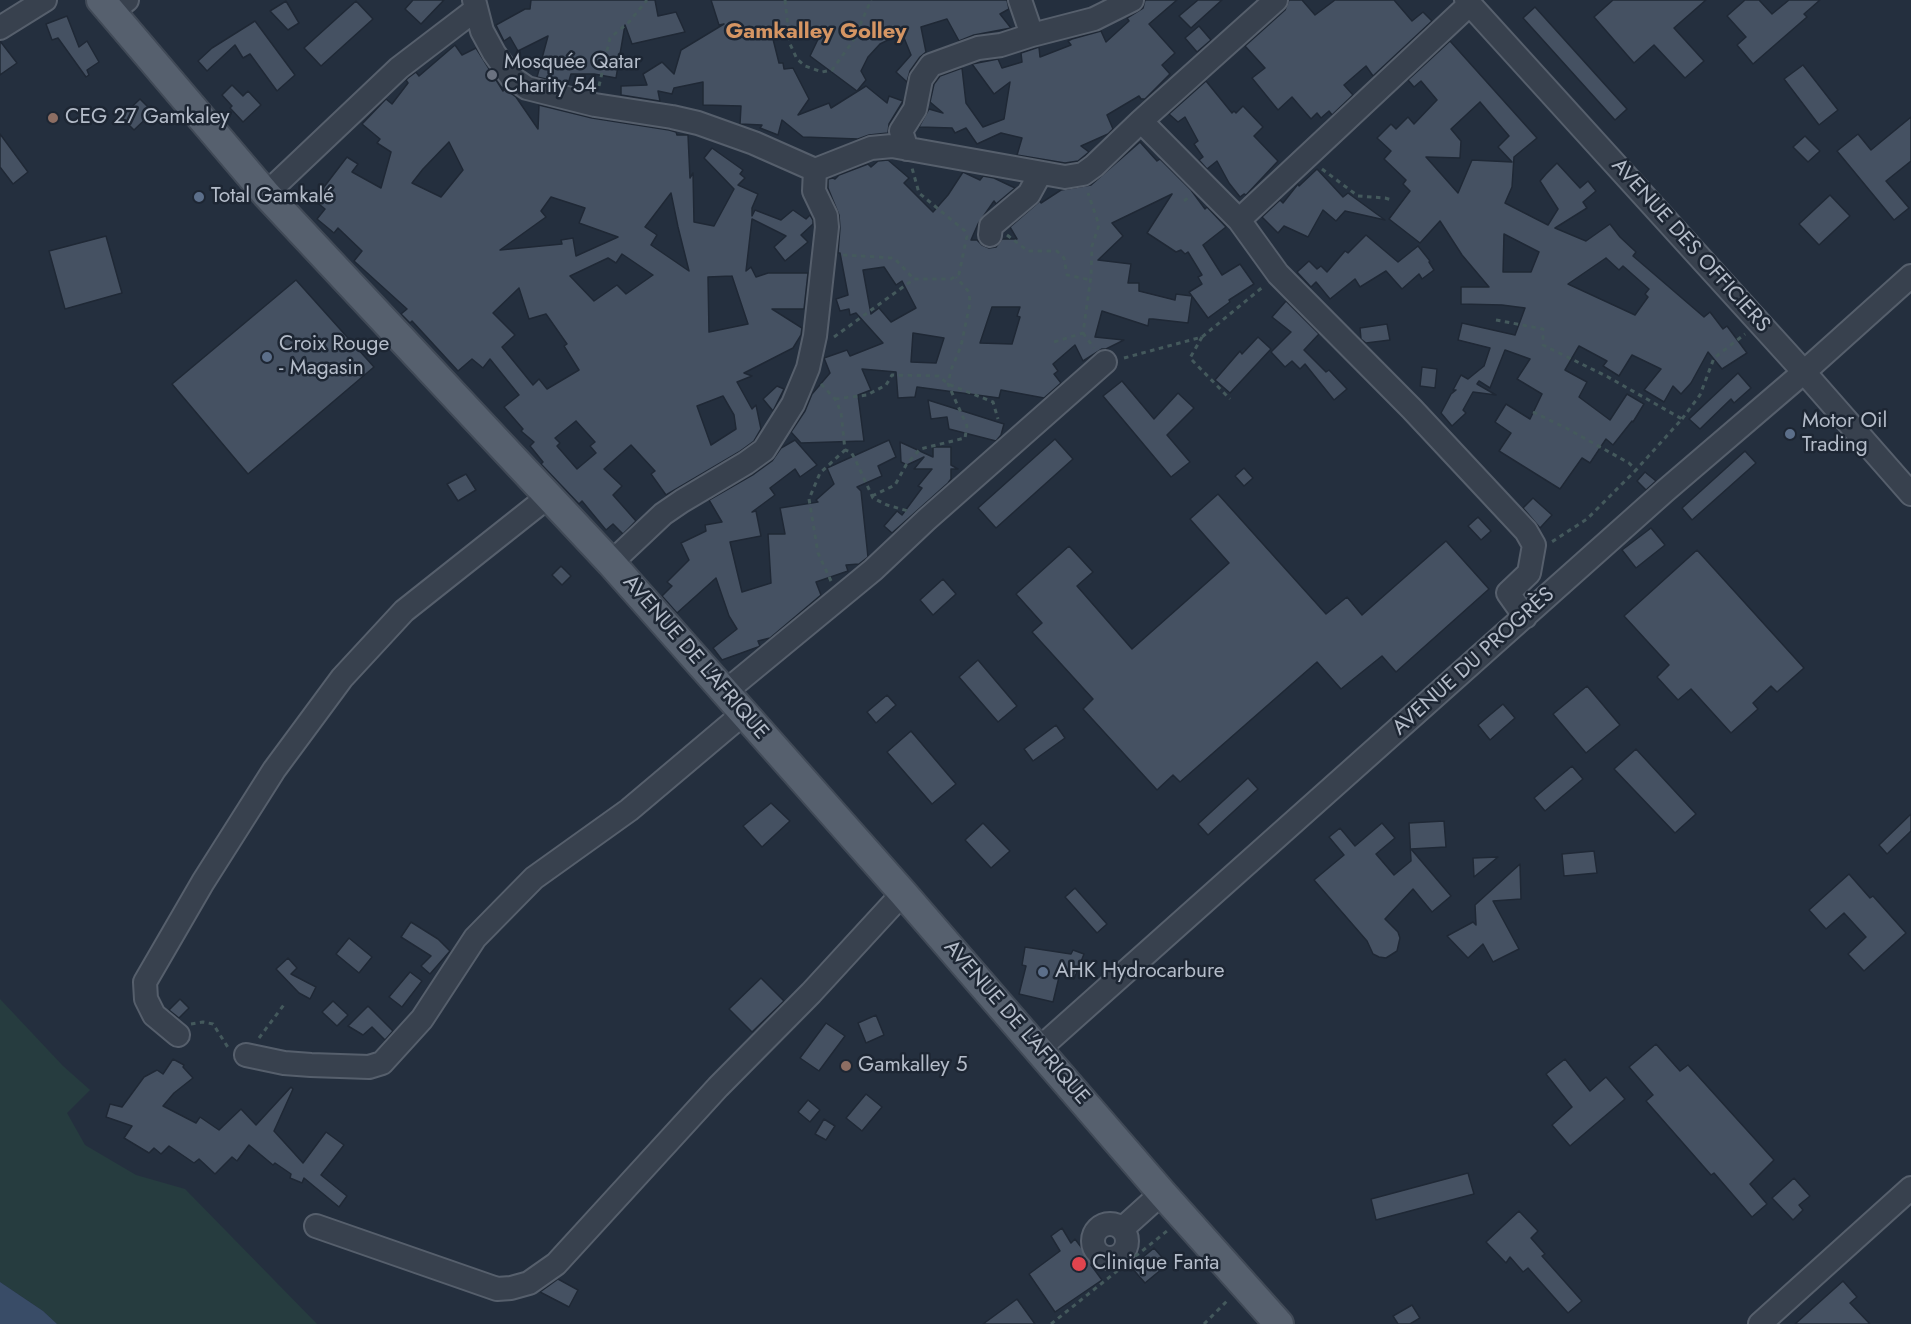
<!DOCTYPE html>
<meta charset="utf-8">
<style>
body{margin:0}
canvas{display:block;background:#242f3e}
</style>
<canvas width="1911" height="1324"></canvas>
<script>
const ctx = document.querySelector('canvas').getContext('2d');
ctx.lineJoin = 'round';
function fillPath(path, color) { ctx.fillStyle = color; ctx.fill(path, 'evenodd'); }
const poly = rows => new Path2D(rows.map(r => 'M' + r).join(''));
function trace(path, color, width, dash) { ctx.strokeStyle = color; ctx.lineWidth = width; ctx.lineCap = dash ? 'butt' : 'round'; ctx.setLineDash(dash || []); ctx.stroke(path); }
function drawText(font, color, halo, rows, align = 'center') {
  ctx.font = font + ' Jost,sans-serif'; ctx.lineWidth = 5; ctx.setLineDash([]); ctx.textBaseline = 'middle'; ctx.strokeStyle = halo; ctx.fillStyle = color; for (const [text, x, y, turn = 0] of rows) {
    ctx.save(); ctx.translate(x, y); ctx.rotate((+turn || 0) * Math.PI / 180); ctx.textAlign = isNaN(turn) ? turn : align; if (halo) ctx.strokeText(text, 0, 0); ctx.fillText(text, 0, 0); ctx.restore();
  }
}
fillPath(poly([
 [0,999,63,1066,90,1090,67,1113,85,1145,136,1175,185,1189,317,1324,57,1324,43,1311,0,1282]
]), '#263c3f');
fillPath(poly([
 [0,1282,43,1311,57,1324,0,1324]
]), '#394c67');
const building = poly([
 [413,0,444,0,421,24,405,9,413,0],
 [531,0,655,0,658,16,676,12,685,32,632,44,625,25,616,78,594,74,571,74,568,84,537,77,548,36,518,51,510,37,504,41,496,25,525,9,530,9,531,0],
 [711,0,1007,0,1009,9,1000,14,1011,28,974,35,959,41,947,19,921,27,926,52,920,57,910,71,907,82,896,72,911,55,902,33,880,44,868,57,861,71,866,80,857,91,810,56,821,33,773,39,779,63,783,63,784,69,793,68,809,99,798,115,829,103,831,108,866,86,887,103,889,96,903,101,889,124,888,133,869,135,858,139,803,137,782,120,778,135,760,128,762,125,740,124,741,106,703,105,703,82,674,88,672,94,658,91,660,101,659,101,621,95,621,86,647,85,643,74,662,62,674,74,681,50,724,24,719,25,711,0],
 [1145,0,1177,0,1149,24,1175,53,1162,65,1170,74,1145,99,1141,99,1139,96,1107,115,1113,129,1108,134,1081,146,1089,152,1078,161,1065,163,1017,155,1022,138,1001,133,977,144,966,128,955,133,952,128,919,127,929,109,943,113,930,102,934,84,940,76,962,68,966,103,983,127,1004,119,1010,82,994,94,972,64,998,59,1002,68,1022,62,1021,53,1039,47,1040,57,1071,45,1068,41,1072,39,1101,31,1106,42,1129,21,1127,18,1143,8,1145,0],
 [1198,0,1222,0,1191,28,1179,16,1198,0],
 [1289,0,1302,0,1315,15,1335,0,1394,0,1412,21,1423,12,1432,21,1373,76,1366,66,1344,85,1353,95,1332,115,1329,111,1321,118,1317,113,1311,119,1292,97,1278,110,1252,78,1265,68,1245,46,1285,10,1289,0],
 [1613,0,1706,0,1674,28,1704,61,1685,78,1654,45,1634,63,1594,17,1613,0],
 [1745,0,1759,0,1772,14,1789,0,1820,0,1804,14,1807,17,1753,64,1737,45,1746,37,1727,16,1745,0],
 [286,1,299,23,288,30,270,11,286,1],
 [356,1,373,19,321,66,304,48,356,1],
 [1535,7,1627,109,1615,120,1523,18,1535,7],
 [67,16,79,47,87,41,99,62,87,70,89,75,86,77,58,38,52,40,46,24,67,16],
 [255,21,295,75,277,91,250,54,243,58,235,45,207,71,198,61,212,48,255,21],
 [1199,26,1211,40,1197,52,1185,38,1199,26],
 [0,41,17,63,0,75,0,41],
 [1450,41,1537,138,1514,157,1512,187,1505,203,1548,225,1558,209,1540,181,1546,174,1557,163,1580,188,1588,181,1596,191,1583,202,1587,208,1555,228,1586,241,1610,224,1620,237,1636,252,1633,256,1704,317,1710,312,1723,329,1727,326,1747,353,1722,369,1708,352,1691,383,1681,394,1673,386,1664,402,1644,390,1661,369,1632,355,1619,376,1603,366,1607,361,1579,346,1565,370,1587,382,1579,397,1610,420,1627,394,1644,404,1633,422,1632,421,1613,445,1606,439,1590,463,1582,458,1560,489,1499,451,1511,433,1495,422,1506,404,1530,419,1542,394,1517,379,1530,359,1505,350,1490,388,1479,381,1477,384,1496,395,1473,392,1463,410,1466,413,1452,426,1441,413,1451,394,1456,390,1453,390,1461,375,1468,379,1484,366,1490,348,1458,340,1462,323,1515,335,1525,308,1502,305,1461,304,1461,287,1489,287,1462,255,1440,221,1420,243,1389,219,1410,191,1403,184,1406,180,1384,159,1391,151,1377,138,1391,124,1396,129,1408,117,1414,124,1437,100,1421,81,1414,87,1408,80,1450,41],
 [1480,102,1509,136,1498,147,1512,162,1472,160,1458,193,1426,157,1460,158,1461,141,1451,129,1480,102],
 [1504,234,1539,252,1531,272,1503,272,1504,234],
 [1606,258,1619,270,1623,266,1649,289,1645,294,1648,297,1635,315,1568,284,1606,258],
 [455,45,462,55,476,48,503,91,505,89,516,97,538,129,539,105,592,118,669,130,676,132,677,135,688,135,690,178,693,173,694,222,714,226,734,189,704,158,712,148,743,170,740,174,745,178,738,185,758,194,752,208,752,216,755,210,781,220,793,210,806,219,810,215,813,220,813,224,801,235,808,242,785,261,774,247,786,236,752,219,746,271,751,267,756,277,768,273,808,273,804,309,772,309,802,328,801,335,793,348,744,373,752,376,737,382,752,409,756,405,761,429,754,441,739,452,666,495,651,474,655,471,631,445,604,469,622,486,613,495,636,521,623,534,613,524,606,530,582,501,579,504,541,464,543,462,530,446,534,442,521,431,523,429,504,407,519,395,490,359,483,368,472,359,458,371,412,321,410,323,401,314,407,309,354,261,362,251,338,228,334,233,317,219,325,209,314,200,347,157,358,164,352,172,381,188,391,152,377,143,380,139,362,124,386,99,392,104,408,83,406,80,408,78,416,72,419,76,455,45],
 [449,142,463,170,441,197,412,183,423,169,449,142],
 [671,193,678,227,689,271,651,245,657,235,645,227,671,193],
 [551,197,585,208,579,223,618,237,576,256,573,238,561,240,562,244,500,250,546,217,541,211,551,197],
 [622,254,653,275,626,294,617,285,594,301,570,276,608,258,616,263,622,254],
 [732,276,748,324,709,332,708,277,732,276],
 [519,288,529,319,546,314,567,344,564,346,579,370,547,389,539,379,533,385,502,347,515,335,493,313,519,288],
 [723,396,734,415,736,429,711,445,697,406,723,396],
 [576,421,595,442,590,446,596,453,577,469,557,446,560,443,555,438,576,421],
 [1803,65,1838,110,1819,125,1784,79,1803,65],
 [1206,81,1232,113,1234,111,1236,113,1243,106,1263,127,1254,136,1278,161,1246,195,1244,194,1240,197,1229,183,1217,161,1207,169,1199,160,1203,157,1194,144,1198,141,1185,117,1178,122,1169,114,1206,81],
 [232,85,243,96,248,91,261,105,243,122,230,108,232,106,222,95,232,85],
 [140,99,153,112,134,130,121,117,140,99],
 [1911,117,1911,161,1886,181,1909,208,1894,220,1837,151,1858,134,1871,150,1911,117],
 [0,134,28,172,13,184,0,167,0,134],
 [1805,136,1820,151,1808,162,1793,147,1805,136],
 [1140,142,1157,161,1160,159,1191,190,1205,209,1207,207,1226,227,1203,245,1222,275,1240,264,1254,284,1229,300,1230,302,1208,318,1189,292,1202,284,1198,277,1202,275,1188,252,1185,254,1181,250,1176,252,1147,233,1172,194,1112,223,1123,236,1098,260,1131,264,1128,283,1139,283,1139,291,1175,300,1176,294,1192,296,1188,323,1153,319,1149,319,1148,326,1102,311,1095,337,1124,340,1106,349,1102,349,1083,361,1075,345,1053,364,1058,371,1054,374,1061,383,1044,398,1001,390,999,398,917,387,915,397,898,398,896,372,862,369,871,390,858,395,864,441,801,443,791,432,805,411,812,394,830,373,824,358,847,350,850,356,883,343,856,313,850,315,849,309,840,311,836,299,848,295,840,253,838,253,840,228,839,215,828,188,828,179,833,178,835,179,839,175,868,164,871,167,878,161,888,160,909,178,904,183,933,212,948,195,963,172,980,180,983,176,994,178,1015,188,996,204,994,201,978,224,971,240,977,240,982,245,989,248,996,247,1002,239,1017,239,1010,227,1040,201,1041,203,1061,190,1091,185,1140,142],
 [884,267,896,285,902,281,916,308,891,322,879,308,871,314,863,270,884,267],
 [992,307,1020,307,1017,316,1020,317,1012,344,980,343,992,307],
 [913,333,944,338,936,363,911,362,913,333],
 [1317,169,1343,197,1348,193,1385,220,1345,211,1336,221,1323,210,1308,237,1284,226,1278,233,1262,217,1280,200,1283,203,1298,184,1299,186,1317,169],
 [1830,195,1850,216,1819,245,1799,224,1830,195],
 [1366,235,1398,262,1418,246,1430,261,1429,262,1434,270,1422,279,1419,274,1402,289,1386,271,1360,287,1355,279,1330,299,1316,282,1311,287,1297,272,1309,261,1317,269,1321,266,1327,272,1345,251,1348,253,1366,235],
 [106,236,122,293,65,309,49,251,106,236],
 [296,280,374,367,248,474,172,384,296,280],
 [1286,301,1319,334,1304,350,1326,372,1329,370,1347,389,1334,400,1305,364,1300,369,1292,361,1285,367,1271,352,1291,332,1272,317,1286,301],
 [1387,324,1390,340,1366,343,1361,339,1360,328,1387,324],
 [1258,337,1271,349,1230,393,1215,380,1240,351,1242,354,1258,337],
 [1422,367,1437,369,1435,388,1420,386,1422,367],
 [1738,373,1751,388,1734,403,1731,399,1700,429,1689,419,1738,373],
 [1122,381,1154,419,1178,393,1194,408,1167,435,1190,462,1171,477,1103,396,1122,381],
 [777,386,784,389,773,411,763,399,777,386],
 [928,400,1004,424,1001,435,996,441,949,429,947,417,931,419,928,400],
 [1055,439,1073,459,996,528,978,508,1055,439],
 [795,440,817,465,800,477,795,469,770,488,775,495,752,512,756,511,761,536,730,542,742,592,771,583,768,534,785,534,780,508,818,502,816,500,834,484,827,468,889,440,896,457,878,466,882,476,857,487,861,491,868,557,859,564,846,565,848,571,816,582,821,595,770,638,758,641,760,646,758,647,722,660,713,648,737,629,729,616,716,578,677,613,662,596,672,586,667,582,689,560,681,543,706,531,705,525,722,522,709,500,754,474,772,461,781,448,795,440],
 [900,442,933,457,933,447,951,447,951,465,958,469,951,469,951,479,948,483,892,533,884,526,897,511,902,515,922,488,918,486,932,469,914,469,924,457,907,465,901,462,900,442],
 [1745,451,1756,463,1692,520,1682,508,1745,451],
 [1244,468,1253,478,1244,486,1235,476,1244,468],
 [1645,472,1656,481,1646,490,1637,481,1645,472],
 [466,474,476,490,458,501,447,484,466,474],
 [1218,494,1326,614,1347,597,1362,615,1446,541,1489,589,1396,672,1382,656,1341,689,1317,662,1180,782,1173,775,1157,790,1083,709,1093,699,1032,632,1042,623,1016,594,1069,546,1093,572,1077,586,1132,649,1229,563,1190,519,1218,494],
 [1533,498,1552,515,1540,528,1523,508,1533,498],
 [1478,517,1491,531,1481,540,1468,526,1478,517],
 [1651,528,1665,545,1636,568,1622,550,1651,528],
 [1697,550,1804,668,1777,692,1771,686,1753,703,1758,709,1731,733,1691,689,1678,700,1657,677,1669,665,1624,616,1697,550],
 [561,566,571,576,562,585,552,575,561,566],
 [943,579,956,594,933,615,920,600,943,579],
 [978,660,1017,706,998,722,959,677,978,660],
 [1587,686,1620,725,1586,753,1553,714,1587,686],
 [887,695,896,705,876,723,867,712,887,695],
 [1503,704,1515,718,1490,740,1478,725,1503,704],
 [1056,725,1065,738,1033,761,1024,749,1056,725],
 [911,731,956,784,932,804,887,752,911,731],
 [1636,749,1696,814,1675,833,1614,769,1636,749],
 [1572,766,1583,779,1545,811,1534,798,1572,766],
 [1248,778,1258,789,1208,835,1198,824,1248,778],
 [771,803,790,821,762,847,743,826,771,803],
 [1911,814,1911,831,1887,854,1879,845,1911,814],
 [1444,821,1446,847,1411,849,1451,896,1432,912,1413,889,1385,919,1398,932,1400,938,1397,951,1386,958,1379,957,1373,954,1367,941,1314,880,1344,855,1329,837,1340,828,1355,846,1382,823,1395,838,1376,854,1394,875,1411,861,1409,823,1444,821],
 [983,823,1010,851,991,868,965,840,983,823],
 [1594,851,1597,873,1564,876,1562,854,1594,851],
 [1498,857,1474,877,1473,858,1498,857],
 [1520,864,1521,899,1493,901,1519,949,1493,962,1483,944,1468,958,1447,936,1473,922,1476,925,1475,905,1520,864],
 [1849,874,1870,898,1873,896,1906,933,1864,971,1848,954,1866,937,1844,913,1826,929,1809,910,1849,874],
 [1075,888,1107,924,1097,933,1065,897,1075,888],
 [411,922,438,939,450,951,430,974,421,966,431,956,401,937,411,922],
 [349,938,372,957,359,973,336,954,349,938],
 [1025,947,1071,954,1073,950,1084,954,1074,979,1060,973,1053,1002,1019,994,1026,966,1022,965,1025,947],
 [288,958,297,968,291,974,316,987,310,999,299,993,276,969,288,958],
 [410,972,422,981,402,1007,389,997,410,972],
 [761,978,784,1001,752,1032,729,1009,761,978],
 [180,999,189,1008,179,1018,169,1010,180,999],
 [333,1001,348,1015,337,1026,322,1012,333,1001],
 [368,1006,393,1031,385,1040,372,1027,363,1035,348,1026,368,1006],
 [876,1015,884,1035,866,1043,858,1023,876,1015],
 [826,1023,845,1036,819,1071,800,1058,826,1023],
 [1656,1044,1680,1071,1688,1065,1774,1160,1750,1184,1767,1204,1752,1217,1714,1173,1711,1175,1646,1101,1653,1095,1629,1067,1656,1044],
 [173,1059,184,1065,183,1067,193,1078,174,1093,163,1106,196,1123,200,1117,219,1130,241,1109,256,1125,291,1087,293,1089,274,1131,303,1163,326,1132,344,1145,321,1175,347,1196,339,1207,304,1178,302,1183,290,1178,291,1174,275,1163,273,1165,249,1145,237,1161,232,1157,215,1174,199,1159,194,1163,169,1146,161,1154,154,1148,149,1153,124,1138,132,1126,106,1117,110,1104,122,1107,144,1077,157,1070,163,1074,173,1059],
 [1565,1059,1590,1091,1606,1077,1625,1099,1570,1146,1552,1125,1572,1107,1546,1074,1565,1059],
 [866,1094,882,1107,862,1131,846,1118,866,1094],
 [808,1100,820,1110,810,1122,798,1112,808,1100],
 [824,1119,835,1126,826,1140,815,1134,824,1119],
 [1468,1173,1474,1194,1376,1220,1371,1199,1468,1173],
 [1794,1178,1810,1196,1799,1205,1803,1210,1793,1220,1772,1198,1794,1178],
 [1519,1211,1538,1231,1531,1238,1545,1254,1542,1256,1582,1301,1568,1313,1528,1268,1523,1272,1510,1257,1506,1263,1486,1242,1519,1211],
 [1062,1228,1071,1243,1075,1239,1084,1251,1089,1248,1098,1260,1091,1265,1102,1280,1055,1312,1029,1274,1060,1251,1051,1236,1062,1228],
 [1154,1248,1168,1264,1145,1283,1131,1267,1154,1248],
 [558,1279,578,1290,569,1307,540,1292,558,1279],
 [1843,1281,1857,1297,1850,1303,1870,1324,1795,1324,1843,1281],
 [1017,1299,1035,1324,983,1324,1017,1299],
 [1412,1305,1420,1318,1410,1324,1398,1324,1393,1316,1412,1305]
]);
fillPath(building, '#455162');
trace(building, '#1f2835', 1.5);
const minor = poly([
 [474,0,482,31,494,53,511,77,527,88,595,105,672,117,698,123,754,143,815,170,871,148,892,146,1065,177,1083,174,1094,166,1141,121],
 [1020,0,1032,35],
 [1276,0,1141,121,1239,220,1278,274,1412,409,1526,531,1534,545,1529,573,1508,593,1525,617],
 [1466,0,1804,372,1911,494],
 [112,12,127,0],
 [0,28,45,0],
 [907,149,901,131,915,109,921,79,931,65,978,48,1001,45,1032,35,1094,19,1132,0],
 [266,194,399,68,475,10],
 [1239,220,1470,4],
 [990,235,991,226,1029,194,1040,174],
 [611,563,663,514,682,501,746,463,764,450,793,404,808,368,815,336,827,227,826,216,814,191,815,170],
 [725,692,873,570,926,520,1105,362],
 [178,1035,154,1015,146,999,145,982,203,882,274,770,342,678,404,611,549,496],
 [1039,1049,1665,491,1804,372,1911,276],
 [246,1055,284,1063,311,1065,369,1067,382,1063,422,1019,475,938,534,878,629,810,744,713],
 '1093 1241a17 17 0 1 1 34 0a17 17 0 1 1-34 0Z',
 [316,1226,497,1289,511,1288,529,1283,556,1264,718,1087,811,993,903,893],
 [1122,1229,1162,1193],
 [1760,1324,1911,1188]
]);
const major = poly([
 [101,0,266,194,611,563,903,893,1162,1193,1279,1324]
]);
trace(minor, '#565f6c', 26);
trace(major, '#414a57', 32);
trace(poly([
 [785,0,790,44,797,59,805,66,822,72,832,70,853,41,871,0],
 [599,86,610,38,629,22,647,0],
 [1322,169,1358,196,1385,198,1392,200],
 [1184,201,1191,195],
 [1007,235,1028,251,1057,251,1064,258,1067,275,1091,280],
 [843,255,894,258,914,279],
 [1496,320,1543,329,1543,345,1608,377,1682,419,1636,470],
 [1083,333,1094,348],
 [834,337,914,279,951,279,959,274,967,236,965,231,919,193,912,168],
 [1202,337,1190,358,1230,399],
 [1054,342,1083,333,1091,276,1092,246,1099,225,1088,193],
 [1124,358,1202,337,1264,286],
 [821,384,835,399,841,412,845,450,851,452,855,459,873,498,887,505,908,511],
 [835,399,867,395,886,385,892,375,939,376,948,384,993,402,998,419],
 [1533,412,1566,428,1629,463,1636,470,1587,519,1550,543],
 [1682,419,1700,395,1714,358,1745,334],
 [872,496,895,485,906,465,920,449,965,438,967,426,948,384,951,370,961,346,970,303,969,292,956,277],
 [831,581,818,553,809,499,820,473,845,450],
 [191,1024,203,1022,213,1024,229,1049],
 [259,1038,286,1002],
 [1051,1324,1167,1231],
 [1204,1324,1228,1300]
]), '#44595c', 3, [4.5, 4.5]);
trace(minor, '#38414e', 22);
trace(major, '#56606e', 28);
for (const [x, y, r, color] of [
 [492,75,6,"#6b7280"],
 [53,118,6,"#8d6e63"],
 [199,197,6,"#5c6f8a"],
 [267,357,6,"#5c6f8a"],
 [1790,434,6,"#5c6f8a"],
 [1043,972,6,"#5c6f8a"],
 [846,1066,6,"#8d6e63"],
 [1079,1264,8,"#e0444e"]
]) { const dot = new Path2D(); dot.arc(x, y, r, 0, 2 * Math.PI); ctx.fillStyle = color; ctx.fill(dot); trace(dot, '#1d2633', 2); }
drawText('21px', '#b4bcc9', '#1d2633', [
 ["Mosquée Qatar",504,63],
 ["Charity 54",504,87],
 ["CEG 27 Gamkaley",65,118],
 ["Total Gamkalé",211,197],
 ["Croix Rouge",279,345],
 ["- Magasin",279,369],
 ["Motor Oil",1802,422],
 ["Trading",1802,446],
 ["AHK Hydrocarbure",1055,972],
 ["Gamkalley 5",858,1066],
 ["Clinique Fanta",1092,1264]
], 'left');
drawText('21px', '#b4bcc9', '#1d2633', [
 ["AVENUE DES OFFICIERS",1690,246,48],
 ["AVENUE DE L'AFRIQUE",695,658,49],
 ["AVENUE DU PROGRÈS",1474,662,-42],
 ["AVENUE DE L'AFRIQUE",1016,1023,49]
]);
drawText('bold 22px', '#d59563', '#1d2633', [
 ["Gamkalley Golley",816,33]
]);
</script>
